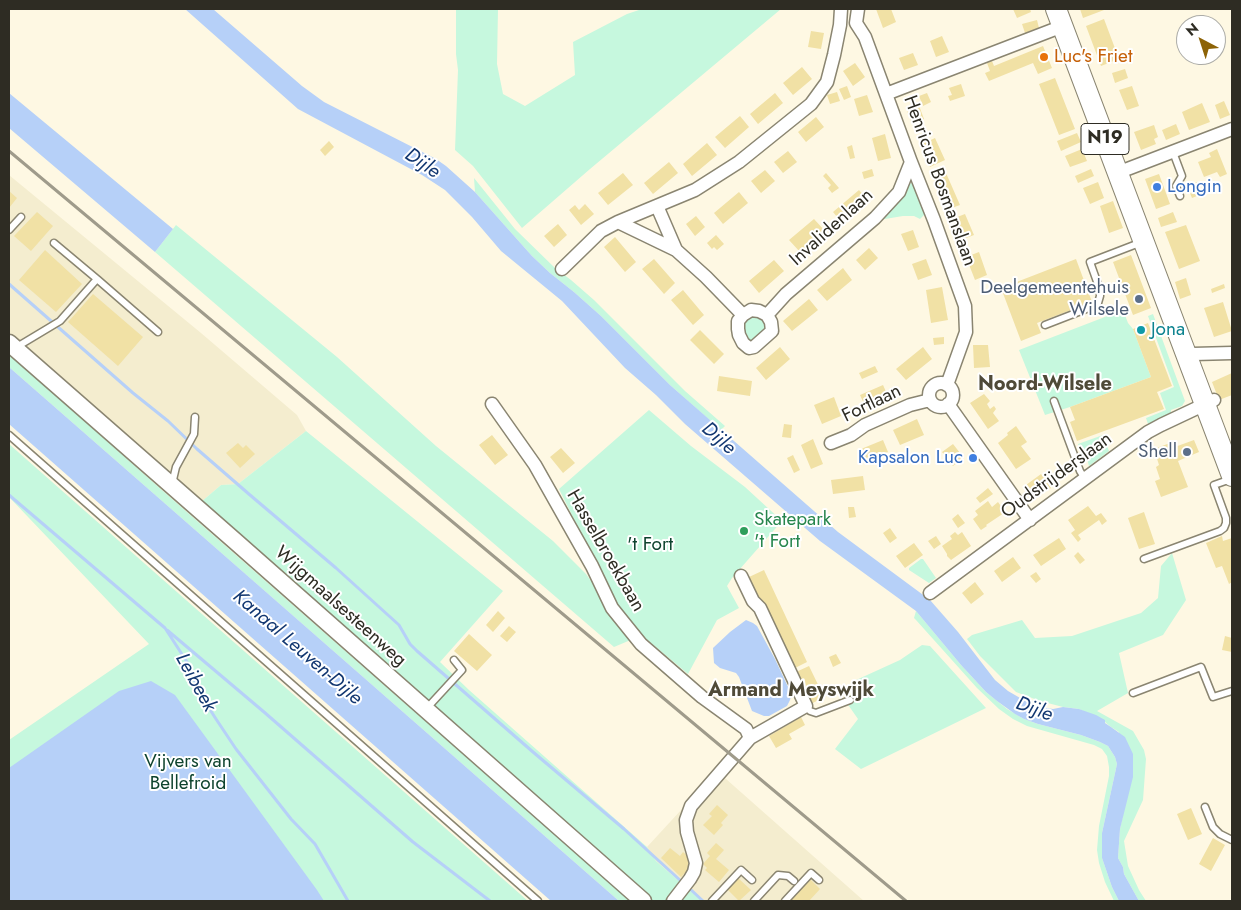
<!DOCTYPE html>
<style>
body{margin:0}
#map{position:relative;width:1241px;height:910px;overflow:hidden;background:#fef8e3;font-family:Jost,sans-serif}
canvas{display:block}
.frame{position:absolute;inset:0;border:10px solid #2e2c23;pointer-events:none}
.north{position:absolute;left:1176px;top:15px;width:50px;height:50px;box-sizing:border-box;background:#fff;border:1px solid #ababa7;border-radius:50%;rotate:320deg;font-size:14px;font-weight:700;line-height:20px;text-align:center;color:#2e2c23}
.north::after{content:'';display:block;margin:auto;width:18px;height:22px;background:#8d6307;clip-path:polygon(50% 0,100% 100%,50% 72%,0 100%)}
</style>
<div id="map">
<canvas width="1241" height="910"></canvas>
<div class="frame"></div>
<div class="north">N</div>
</div>
<script>
const ctx = document.querySelector('canvas').getContext('2d');
ctx.lineJoin = 'round';
function fillPath(path, color) { ctx.fillStyle = color; ctx.fill(path, 'evenodd'); }
const poly = rows => new Path2D(rows.map(r => 'M' + r).join(''));
function trace(path, color, width, dash) { ctx.strokeStyle = color; ctx.lineWidth = width; ctx.lineCap = dash ? 'butt' : 'round'; ctx.setLineDash(dash || []); ctx.stroke(path); }
function drawText(font, color, halo, rows, align = 'center') {
  ctx.font = font + ' Jost,sans-serif'; ctx.lineWidth = 4; ctx.setLineDash([]); ctx.textBaseline = 'middle'; ctx.strokeStyle = halo; ctx.fillStyle = color; for (const [text, x, y, turn = 0] of rows) {
    ctx.save(); ctx.translate(x, y); ctx.rotate((+turn || 0) * Math.PI / 180); ctx.textAlign = isNaN(turn) ? turn : align; if (halo) ctx.strokeText(text, 0, 0); ctx.fillText(text, 0, 0); ctx.restore();
  }
}
fillPath(poly([
 [9,175,201,333,297,415,306,431,238,484,221,485,201,502,9,333],
 [717,771,864,901,702,901,656,861,647,847]
]), '#f4edcf');
fillPath(poly([
 [456,9,498,9,497,64,503,94,525,106,575,75,573,42,627,14,642,9,781,9,590,169,522,228,473,166,455,150,458,70,456,54],
 [474,178,515,229,555,268,571,280,594,300,685,391,725,426,721,430,670,385,601,316,574,292,550,273,532,256,475,192],
 [912,183,916,184,925,210,924,215,920,219,914,216,903,216,879,220,909,184],
 [176,225,337,357,436,446,553,541,586,574,633,639,614,647,155,252],
 [1123,310,1128,323,1133,329,1151,377,1070,407,1045,415,1019,350],
 [1153,314,1185,401,1182,406,1171,410,1171,413,1148,424,1146,418,1166,410,1160,393,1174,387,1148,316],
 [753,317,761,317,766,323,766,328,750,342,743,336,743,324,745,320],
 [9,354,163,491,630,901,619,901,9,367],
 [649,410,691,446,745,487,782,521,732,578,727,586,739,608,717,620,688,674,645,638,615,602,559,489],
 [306,431,503,591,440,662,469,690,647,847,656,861,702,901,653,901,201,502,221,485,238,484],
 [1103,435,1109,451,1089,466,1087,459,1083,457,1078,444],
 [9,444,161,578,528,901,9,901,9,740,149,644,9,497],
 [1172,553,1186,600,1163,635,1119,653,1128,693,1097,711,1133,731,1144,750,1146,759,1143,800,1124,841,1128,866,1139,890,1146,901,1139,901,1124,874,1123,867,1118,858,1120,829,1123,815,1119,732,1111,727,1105,722,1079,709,1063,707,1040,701,1016,692,980,656,967,639,972,635,1022,620,1035,638,1072,636,1141,613,1158,598,1161,566],
 [921,559,923,559,936,578,929,583,909,570,909,568],
 [916,611,961,665,986,692,1007,709,1024,719,1038,724,1081,735,1100,742,1108,746,1115,757,1117,764,1102,833,1102,858,1112,887,1119,901,1114,901,1105,882,1099,863,1097,850,1099,826,1109,776,1109,767,1107,756,1102,749,1094,745,1027,726,1013,719,999,709,977,688,916,620,914,618],
 [922,645,930,646,986,708,861,769,835,749,858,719,844,699,858,691,854,681,900,660]
]), '#c6f8de');
fillPath(poly([
 [185,9,213,9,302,86,324,102,436,159,446,166,475,192,532,256,550,273,574,292,601,316,670,385,838,532,930,600,958,632,995,680,1008,691,1034,706,1053,709,1063,707,1079,709,1096,715,1105,720,1105,723,1111,727,1125,737,1133,754,1133,777,1120,829,1118,858,1123,867,1124,874,1139,901,1119,901,1112,887,1102,858,1102,833,1117,764,1115,757,1108,746,1100,742,1081,735,1038,724,1024,719,1015,714,997,701,986,692,961,665,916,611,820,541,685,424,656,395,625,368,562,301,501,251,472,217,445,190,422,175,298,109],
 [9,93,173,229,155,252,9,128],
 [9,367,145,486,619,901,551,901,9,424],
 [746,620,753,623,757,626,775,659,789,689,791,696,790,700,787,706,769,716,764,716,752,711,739,677,736,673,720,668,714,663,713,648,730,632],
 [151,681,175,695,317,890,324,901,9,901,9,768,119,691]
]), '#b6d0f8');
trace(poly([
 [9,284,133,393,168,421,197,449,250,495,336,568,399,625,410,644,417,651,533,752,624,829,682,882],
 [9,495,165,628,187,662,200,694,216,719,236,749,291,819,315,844,348,901],
 [167,630,264,712,413,842,490,901],
 [689,888,703,901]
]), '#b6d0f8', 3);
fillPath(poly([
 [876,9,891,9,896,22,883,28],
 [1013,9,1030,9,1031,12,1017,18],
 [1080,9,1103,9,1104,10,1083,18],
 [1104,19,1119,59,1101,66,1086,26],
 [1037,20,1039,28,1025,33,1022,24],
 [811,31,824,33,821,49,808,47],
 [942,36,949,52,936,57,930,41],
 [1043,46,1052,68,1038,74,1033,63,989,81,985,73,990,71,987,63,992,61,994,66],
 [913,53,918,65,904,70,899,58],
 [855,63,865,77,853,86,843,71],
 [802,67,812,79,793,95,783,83],
 [1125,69,1128,78,1115,83,1112,73],
 [1055,78,1075,129,1059,135,1039,84],
 [961,84,965,96,950,101,948,96,952,95,949,88],
 [847,86,851,97,844,100,839,89],
 [1132,86,1139,106,1127,110,1119,90],
 [837,92,840,101,830,104,827,95],
 [775,93,783,103,758,124,750,114],
 [927,93,931,102,923,106,919,96],
 [867,95,873,112,859,116,854,99],
 [1224,101,1230,115,1220,119,1215,105],
 [918,103,924,119,912,124,906,108],
 [1202,103,1210,122,1189,130,1182,112],
 [740,116,749,127,725,148,715,137],
 [816,117,824,127,806,142,798,132],
 [1176,124,1180,134,1166,140,1162,130],
 [1154,125,1158,137,1154,139,1156,144,1141,150,1134,132],
 [1077,133,1081,142,1061,151,1057,141],
 [885,134,891,158,878,161,872,138],
 [935,138,945,160,930,167,920,145],
 [329,141,334,147,325,156,320,150],
 [707,143,717,155,692,176,683,164],
 [852,145,855,158,850,159,847,147],
 [1082,149,1087,161,1070,167,1065,156],
 [1217,149,1227,174,1220,177,1217,172,1204,177,1198,162,1211,157,1209,153],
 [788,151,797,162,783,173,774,162],
 [669,162,678,173,653,194,644,183],
 [872,169,874,176,864,179,862,172],
 [1091,169,1094,176,1078,183,1075,176],
 [765,170,775,181,761,193,751,181],
 [623,173,633,185,608,205,598,193],
 [826,173,839,188,832,193,828,188,831,185,823,176],
 [946,173,960,205,946,210,933,178],
 [1159,174,1170,204,1156,209,1145,179],
 [1098,182,1104,198,1090,204,1083,188],
 [1197,182,1202,194,1192,198,1187,186],
 [859,190,868,201,842,223,833,212],
 [9,191,17,198,9,208],
 [739,192,748,203,723,224,714,213],
 [1113,201,1123,228,1109,233,1100,206],
 [585,204,594,214,581,225,569,210,575,205,579,210],
 [37,212,53,226,31,251,14,236],
 [1173,212,1177,222,1161,227,1158,218],
 [965,214,974,235,961,240,952,219],
 [696,216,705,227,695,236,686,224],
 [814,219,825,231,800,252,789,240],
 [558,224,567,235,554,247,544,236],
 [1186,225,1200,261,1179,269,1165,232],
 [913,230,919,247,908,251,901,234],
 [716,235,724,244,717,250,714,247,712,249,707,243],
 [615,237,636,262,625,272,604,247],
 [869,248,878,258,865,270,856,260],
 [45,250,82,284,56,312,19,280],
 [979,252,987,275,975,280,966,257],
 [1131,255,1151,308,1133,315,1113,262],
 [654,259,675,283,664,294,642,269],
 [926,259,932,275,918,280,912,264],
 [1076,259,1092,302,1037,323,1041,333,1021,341,1001,288],
 [774,260,784,271,759,293,749,281],
 [843,268,852,280,827,301,817,290],
 [1186,278,1191,295,1180,299,1175,282],
 [1224,284,1225,288,1212,293,1211,289],
 [942,287,948,320,931,323,926,290],
 [683,290,704,315,693,325,671,300],
 [93,294,143,337,118,366,68,322],
 [809,299,818,310,792,331,783,321],
 [1223,302,1232,331,1214,337,1204,308],
 [1148,323,1172,386,1157,392,1164,409,1077,441,1070,422,1075,420,1070,407,1151,377,1133,329],
 [700,330,724,354,714,364,690,340],
 [944,337,944,344,934,345,933,338],
 [973,345,988,345,990,367,974,368],
 [780,347,790,359,766,380,756,368],
 [923,347,932,359,906,380,896,369],
 [875,366,878,372,862,379,859,373],
 [1232,373,1232,395,1219,400,1212,382],
 [719,376,752,381,750,396,717,391],
 [883,385,888,396,865,406,860,395],
 [984,394,990,401,987,404,990,409,994,406,996,409,993,413,999,421,988,429,970,403],
 [834,397,841,416,822,424,814,405],
 [917,419,924,435,900,445,893,430],
 [784,424,792,425,791,438,782,437],
 [1016,426,1027,442,1021,446,1031,459,1016,469,998,443,1008,435,1007,433],
 [492,435,508,455,495,465,479,445],
 [813,439,823,464,811,469,801,445],
 [883,440,888,452,866,461,861,449],
 [1194,440,1199,452,1178,461,1188,487,1161,497,1155,481,1160,479,1156,467,1159,465,1154,449,1170,443,1172,448],
 [238,443,243,448,246,445,255,454,240,468,226,453],
 [953,444,964,458,953,466,942,452],
 [561,448,575,463,563,473,550,457],
 [793,455,800,470,794,473,787,458],
 [1041,474,1051,488,1035,498,1026,485],
 [863,476,865,490,833,494,831,480],
 [988,488,993,494,980,503,976,498],
 [988,501,992,507,998,502,1005,512,1004,513,986,525,987,526,981,530,980,529,973,519,978,515,975,511],
 [1088,506,1096,516,1101,513,1107,521,1102,525,1099,520,1078,535,1081,539,1078,542,1071,533,1075,530,1068,520],
 [848,507,854,507,856,517,849,518],
 [1144,512,1155,544,1139,549,1128,518],
 [958,514,965,523,958,528,952,519],
 [890,528,897,538,890,543,883,533],
 [955,532,958,535,962,532,971,546,951,560,947,556,947,554,942,546,952,539,950,536],
 [936,536,941,544,934,549,928,541],
 [1222,536,1223,541,1232,538,1232,582,1229,584,1222,566,1216,568,1206,543],
 [1059,538,1066,549,1041,566,1033,555],
 [914,543,923,555,905,568,896,556],
 [1078,552,1085,560,1080,564,1074,556],
 [1013,557,1021,568,1002,582,994,571],
 [764,570,807,662,793,669,749,577],
 [1036,572,1041,579,1036,583,1030,576],
 [975,582,984,594,971,604,962,593],
 [498,611,505,618,493,632,486,625],
 [509,626,516,632,507,642,500,636],
 [469,634,492,655,477,671,454,651],
 [1225,636,1232,638,1232,652,1222,650],
 [836,654,841,663,833,667,829,657],
 [809,666,824,697,811,704,796,672],
 [801,717,805,725,789,734,792,739,776,748,769,736],
 [717,805,728,815,721,823,723,825,714,835,703,825,712,816,709,814],
 [1191,808,1202,834,1188,840,1177,814],
 [1213,838,1225,845,1211,871,1199,864],
 [716,843,724,850,716,859,729,870,719,882,705,870,707,868,703,864,710,856,707,853],
 [670,848,680,856,683,852,691,859,688,863,691,867,681,877,661,858],
 [738,878,751,890,739,901,727,889],
 [810,879,820,889,809,901,790,901]
]), '#f1e1a5');
const service = poly([
 [1173,152,1182,176,1176,186,1180,196],
 [9,230,21,217],
 [54,243,97,279],
 [1045,325,1094,306,1098,303,1100,296,1100,290,1090,262,1142,242],
 [15,348,60,321,97,279,158,332],
 [1054,401,1080,471,1085,479],
 [9,435,538,901],
 [172,484,176,467,194,434,195,417],
 [1144,559,1220,531,1224,528,1226,523,1226,518,1214,485,1231,479],
 [1133,693,1201,667,1213,697,1232,691],
 [806,706,810,711,816,713,850,700],
 [427,708,462,670,454,660],
 [1205,807,1213,827,1220,834,1232,840],
 [712,901,741,870,752,880],
 [754,901,778,875,788,876,794,881],
 [785,901,811,873,819,880]
]);
const minor = poly([
 [858,9,856,23,865,37,911,162,934,220,965,306,966,332,947,385],
 [886,94,1063,26],
 [1117,173,1232,129],
 [657,206,676,250],
 [618,222,676,250,706,277,743,315],
 [562,269,601,231,618,222,695,190,739,162,811,104,827,82,834,55,840,25,841,9],
 [751,310,759,311,767,315,771,322,772,331,754,347,749,348,743,343,739,335,738,329,738,321,743,315,751,310],
 [767,315,786,294,875,218,899,192,911,162],
 [1186,356,1193,354,1232,353],
 '929 395a12 12 0 1 1 24 0a12 12 0 1 1-24 0Z',
 [492,404,535,465,592,566,612,608,641,644,702,697,746,729,750,738],
 [948,404,1030,520],
 [831,443,851,435,865,425,910,405,930,400],
 [930,593,1148,432,1161,425,1214,400],
 [673,901,690,879,694,872,696,863,687,832,686,820,691,806,750,738,806,706,760,608,753,601,741,576]
]);
const tertiary = poly([
 [9,343,235,541,643,901]
]);
const primary = poly([
 [1056,9,1232,476]
]);
trace(service, '#8a8571', 9);
trace(minor, '#8a8571', 15);
trace(tertiary, '#8a8571', 19);
trace(primary, '#8a8571', 22);
trace(service, '#fff', 6);
trace(minor, '#fff', 12);
trace(tertiary, '#fff', 16);
trace(primary, '#fff', 20);
trace(poly([
 [9,151,906,901]
]), '#9f9b8b', 3);
for (const [x, y, r, color] of [
 [1044,57,5,"#e8710a"],
 [1157,187,5,"#3f7fe0"],
 [1139,299,5,"#5c6f8a"],
 [1141,330,5,"#0f9aa8"],
 [1187,452,5,"#5c6f8a"],
 [973,458,5,"#3f7fe0"],
 [744,531,5,"#2e9e5b"]
]) { const dot = new Path2D(); dot.arc(x, y, r, 0, 2 * Math.PI); ctx.fillStyle = color; ctx.fill(dot); trace(dot, '#fff', 2); }
for (const [x, y, w] of [
 [1105,139,48]
]) { const box = new Path2D(); box.roundRect(x - w / 2, y - 15.5, w, 31, 4); ctx.fillStyle = '#fff'; ctx.fill(box); trace(box, '#2e2c23', 1); }
drawText('bold 18px', '#2e2c23', null, [
 ["N19",1105,139]
]);
drawText('19px', '#c56008', '#fff', [
 ["Luc's Friet",1054,57]
], 'left');
drawText('19px', '#2e2c23', '#fff', [
 ["Henricus Bosmanslaan",939,181,70],
 ["Invalidenlaan",832,228,-42],
 ["Fortlaan",872,404,-26],
 ["Oudstrijderslaan",1057,476,-36],
 ["Hasselbroekbaan",605,551,60],
 ["Wijgmaalsesteenweg",340,607,42]
]);
drawText('19px', '#366cbe', '#fff', [
 ["Longin",1167,187],
 ["Kapsalon Luc",963,458,"right"]
], 'left');
drawText('19px', '#4e5e75', '#fff', [
 ["Deelgemeentehuis",1129,288],
 ["Wilsele",1129,310],
 ["Shell",1177,452]
], 'right');
drawText('19px', '#0d838f', '#fff', [
 ["Jona",1151,330]
], 'left');
drawText('19px', '#27864d', '#fff', [
 ["Skatepark",754,520],
 ["'t Fort",754,542]
], 'left');
drawText('19px', '#0e432e', '#fff', [
 ["'t Fort",650,545],
 ["Vijvers van",188,762],
 ["Bellefroid",188,784]
]);
drawText('italic 20px', '#123771', '#fff', [
 ["Dijle",422,164,34],
 ["Dijle",718,439,41],
 ["Kanaal Leuven-Dijle",297,648,41],
 ["Leibeek",195,683,61],
 ["Dijle",1034,710,20]
]);
drawText('bold 20px', '#4f4a38', '#fff', [
 ["Noord-Wilsele",1045,385],
 ["Armand Meyswijk",791,691]
]);
</script>
